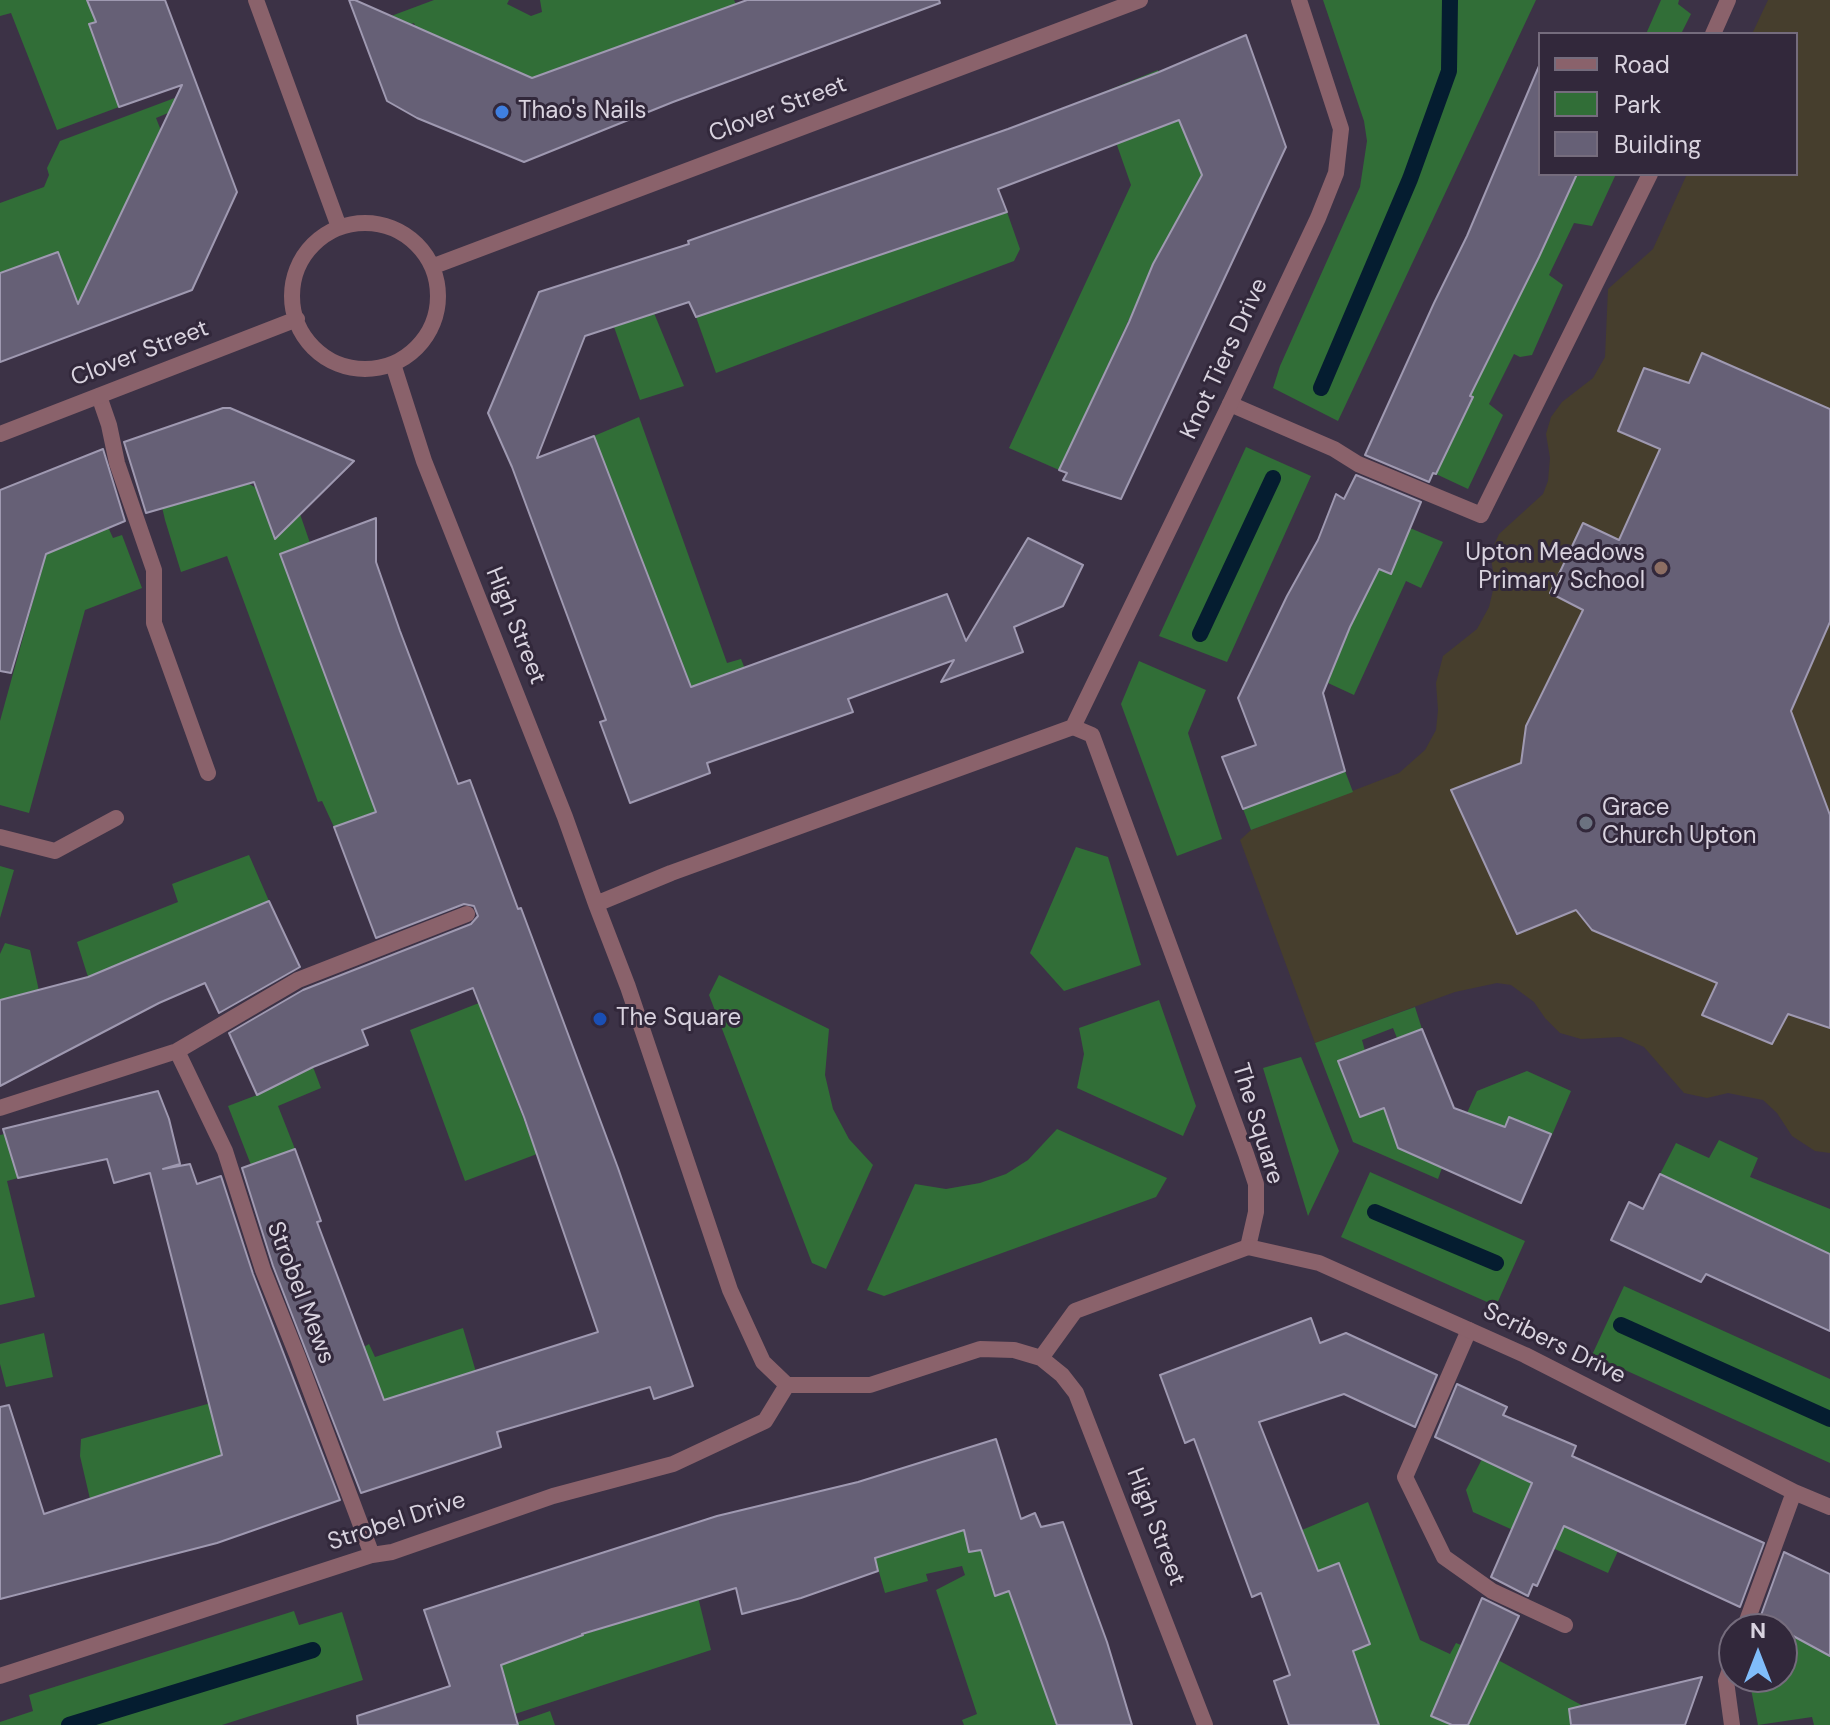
<!DOCTYPE html>
<style>
body{margin:0}
#map{position:relative;width:1830px;height:1725px;overflow:hidden;background:#3c3246;font-family:"DM Sans",sans-serif}
canvas{display:block}
.legend{position:absolute;left:1538px;top:32px;width:260px;height:144px;box-sizing:border-box;background:#32283b;border:2px solid #756c7d;margin:0;padding:10px 14px;list-style:none;font-size:24px;color:#d9d3df}
.legend li{display:flex;align-items:center;gap:16px;height:40px}
.legend b{width:40px;border:2px solid #756c7d}
.north{position:absolute;left:1718px;top:1613px;width:80px;height:80px;box-sizing:border-box;background:#32283b;border:2px solid #756c7d;border-radius:50%;rotate:0deg;font-size:22px;font-weight:700;line-height:32px;text-align:center;color:#d9d3df}
.north::after{content:'';display:block;margin:auto;width:28px;height:36px;background:#80bdfa;clip-path:polygon(50% 0,100% 100%,50% 72%,0 100%)}
</style>
<div id="map">
<canvas width="1830" height="1725"></canvas>
<ul class="legend">
<li><b style="height:10px;background:#8a626b"></b>Road</li>
<li><b style="height:22px;background:#316e37"></b>Park</li>
<li><b style="height:22px;background:#666076"></b>Building</li>
</ul>
<div class="north">N</div>
</div>
<script>
const ctx = document.querySelector('canvas').getContext('2d');
ctx.lineJoin = 'round';
function fillPath(path, color) { ctx.fillStyle = color; ctx.fill(path, 'evenodd'); }
const poly = rows => new Path2D(rows.map(r => 'M' + r).join(''));
function trace(path, color, width, dash) { ctx.strokeStyle = color; ctx.lineWidth = width; ctx.lineCap = dash ? 'butt' : 'round'; ctx.setLineDash(dash || []); ctx.stroke(path); }
function drawText(font, color, halo, rows, align = 'center') {
  ctx.font = font + ' "DM Sans",sans-serif'; ctx.lineWidth = 6; ctx.setLineDash([]); ctx.textBaseline = 'middle'; ctx.strokeStyle = halo; ctx.fillStyle = color; for (const [text, x, y, turn = 0] of rows) {
    ctx.save(); ctx.translate(x, y); ctx.rotate((+turn || 0) * Math.PI / 180); ctx.textAlign = isNaN(turn) ? turn : align; if (halo) ctx.strokeText(text, 0, 0); ctx.fillText(text, 0, 0); ctx.restore();
  }
}
fillPath(poly([
 [1768,0,1830,0,1830,1153,1815,1151,1792,1136,1777,1113,1763,1100,1728,1093,1707,1098,1684,1093,1644,1047,1621,1037,1581,1039,1560,1033,1545,1018,1534,1002,1511,985,1497,983,1455,992,1315,1043,1240,840,1251,830,1399,773,1425,750,1436,730,1438,710,1436,683,1443,656,1477,629,1489,607,1495,582,1490,554,1499,534,1543,494,1548,481,1550,458,1546,434,1551,417,1562,402,1593,378,1605,357,1608,289,1653,249,1687,174,1796,174,1796,34,1752,34]
]), '#463e2d');
fillPath(poly([
 [0,0,159,0,89,25,119,107,57,130,11,13,0,16],
 [434,0,509,0,507,4,531,16,542,12,540,0,734,0,736,4,610,52,604,129,431,70,414,23,365,41,359,28],
 [1323,0,1536,0,1338,421,1273,388,1280,366,1360,187,1367,141,1364,121],
 [1661,0,1679,0,1678,4,1691,14,1681,34,1646,34],
 [1158,70,1204,181,1182,210,1163,246,1059,470,1009,448,1131,185,1099,94],
 [180,96,185,106,156,118,180,179,142,259,88,282,104,323,87,329,58,252,0,273,0,203,44,187,49,175,47,168,60,141],
 [1577,174,1616,174,1592,226,1574,223,1549,275,1563,285,1532,355,1520,357,1514,354,1489,404,1503,415,1468,489,1436,474,1472,397,1463,393,1495,345],
 [1007,212,1020,249,1014,261,716,373,696,317],
 [654,313,684,386,640,400,614,327],
 [639,417,727,663,741,659,745,669,659,708,607,472,594,436],
 [1246,447,1311,476,1227,662,1159,636],
 [246,482,300,514,310,543,280,554,398,803,334,827,322,801,318,802,227,556,181,572,165,520,162,507],
 [108,527,113,538,122,535,142,588,85,610,29,813,0,805,0,721,46,554],
 [1410,528,1443,542,1421,588,1406,581,1354,695,1328,683,1350,627,1379,569,1391,573],
 [1139,661,1206,690,1188,733,1222,839,1177,856,1121,704],
 [1345,771,1353,792,1251,830,1243,809],
 [1076,847,1108,857,1141,965,1064,991,1030,953],
 [249,855,269,901,88,977,77,942,178,902,172,884],
 [0,866,14,870,0,918],
 [5,943,30,950,39,991,0,1000,0,954],
 [719,975,829,1029,825,1075,833,1109,849,1139,873,1165,826,1269,812,1263,709,995],
 [1159,1000,1196,1106,1183,1136,1077,1088,1084,1054,1079,1028],
 [479,1003,537,1154,465,1181,410,1030],
 [1415,1007,1422,1029,1397,1038,1393,1028,1362,1040,1365,1051,1338,1062,1360,1117,1384,1108,1398,1148,1442,1168,1438,1179,1353,1142,1315,1043],
 [1301,1057,1339,1151,1308,1216,1263,1068],
 [313,1067,321,1088,278,1106,295,1149,251,1165,228,1106,257,1095],
 [1527,1071,1571,1091,1552,1135,1510,1117,1504,1128,1467,1113,1477,1091],
 [1057,1129,1167,1178,1156,1197,884,1296,867,1290,915,1184,946,1189,980,1183,1006,1174,1028,1160],
 [5,1134,18,1178,7,1181,35,1297,0,1305,0,1135],
 [1719,1140,1758,1158,1750,1177,1830,1209,1830,1254,1660,1174,1676,1143,1709,1158],
 [1370,1172,1525,1241,1496,1306,1341,1237],
 [1624,1286,1830,1379,1830,1463,1592,1355],
 [463,1328,476,1372,341,1415,364,1347,369,1344,375,1357],
 [44,1333,53,1377,6,1387,0,1364,0,1344],
 [211,1403,294,1432,90,1499,80,1456,81,1439],
 [1482,1459,1554,1493,1618,1551,1608,1573,1473,1512,1466,1490],
 [1368,1502,1420,1640,1450,1654,1456,1643,1498,1660,1611,1721,1624,1696,1635,1693,1642,1725,1379,1725,1352,1651,1369,1644,1339,1564,1317,1571,1302,1530],
 [964,1530,969,1552,981,1550,995,1595,1010,1590,1058,1725,964,1725,962,1720,977,1714,936,1590,965,1575,962,1566,926,1574,928,1581,885,1593,875,1558],
 [698,1597,711,1650,515,1714,518,1722,550,1711,555,1725,461,1725,448,1679],
 [294,1611,299,1625,342,1612,363,1680,222,1725,0,1725,0,1722,33,1711,29,1695],
 [1782,1630,1830,1655,1830,1725,1814,1725,1812,1717,1758,1725,1750,1684,1753,1677,1782,1677]
]), '#316e37');
trace(poly([
 [1321,388,1410,179,1449,71,1450,0],
 [1200,634,1273,478],
 [1375,1212,1496,1263],
 [1621,1325,1830,1419],
 [69,1725,313,1650]
]), '#051d30', 16);
const building = poly([
 [87,0,165,0,237,192,192,290,0,362,0,273,58,252,78,304,182,85,119,107,89,24,96,22,87,0],
 [349,0,355,0,532,78,747,0,939,0,940,3,673,102,524,162,417,118,387,101,349,0],
 [1246,35,1286,147,1121,499,1063,480,1067,473,1059,470,1129,322,1153,264,1202,175,1179,120,998,189,1007,212,696,317,689,302,585,336,537,458,594,436,691,687,947,594,966,641,1028,538,1083,565,1063,606,1014,627,1023,652,941,682,954,660,848,699,853,712,707,763,710,773,630,803,600,722,606,720,512,467,488,413,539,292,689,244,688,241,1008,129,1159,72,1246,35],
 [1539,66,1540,174,1577,174,1539,257,1470,396,1473,397,1436,474,1433,473,1429,482,1365,455,1434,303,1467,236,1539,66],
 [1702,353,1830,409,1830,622,1791,711,1830,815,1830,1028,1788,1014,1772,1044,1702,1015,1717,983,1592,930,1576,910,1517,934,1451,790,1521,763,1526,726,1583,610,1550,593,1583,523,1619,540,1660,449,1618,431,1644,368,1689,383,1702,353],
 [223,408,230,408,354,461,275,539,254,482,146,513,124,442,223,408],
 [103,449,125,521,46,554,11,673,0,671,0,490,103,449],
 [1356,475,1421,502,1391,574,1379,569,1350,627,1323,693,1345,771,1243,809,1222,757,1256,745,1238,698,1287,596,1318,540,1336,494,1344,499,1356,475],
 [376,518,376,562,400,631,458,784,470,780,518,909,521,908,618,1168,693,1386,654,1399,650,1387,497,1432,501,1447,361,1493,273,1266,242,1168,295,1149,321,1221,317,1222,384,1400,598,1332,524,1117,473,988,362,1030,368,1045,313,1067,257,1095,229,1033,303,990,471,924,478,916,474,906,464,904,376,938,334,827,376,812,280,554,376,518],
 [269,901,300,967,219,1013,205,983,159,1003,0,1086,0,1000,88,977,269,901],
 [1422,1029,1454,1108,1505,1127,1509,1117,1551,1134,1521,1203,1398,1148,1384,1108,1360,1117,1338,1061,1422,1029],
 [158,1091,169,1119,180,1164,163,1169,190,1164,197,1184,221,1176,253,1274,340,1500,217,1543,0,1599,0,1407,9,1405,44,1514,222,1455,150,1173,114,1183,107,1159,18,1178,3,1129,158,1091],
 [1660,1174,1830,1254,1830,1331,1706,1274,1701,1282,1611,1240,1629,1202,1643,1209,1660,1174],
 [1311,1318,1320,1343,1346,1333,1437,1375,1415,1427,1344,1394,1259,1422,1318,1571,1339,1563,1370,1644,1353,1651,1379,1725,1289,1725,1274,1681,1290,1675,1261,1593,1252,1597,1194,1439,1185,1443,1160,1375,1311,1318],
 [1457,1384,1507,1407,1503,1415,1576,1446,1572,1456,1764,1543,1740,1607,1564,1526,1537,1586,1533,1584,1528,1596,1491,1577,1532,1483,1435,1437,1457,1384],
 [996,1439,1021,1519,1035,1513,1041,1527,1063,1522,1107,1642,1132,1725,1057,1725,1009,1591,995,1596,981,1550,969,1552,964,1530,875,1558,878,1571,801,1598,742,1614,736,1588,582,1634,583,1635,501,1665,518,1725,358,1725,357,1716,450,1686,424,1610,717,1516,858,1482,996,1439],
 [1784,1552,1830,1574,1830,1656,1760,1618,1784,1552],
 [1482,1598,1519,1616,1468,1725,1452,1725,1431,1716,1482,1598],
 [1702,1677,1685,1725,1571,1725,1569,1709,1702,1677]
]);
fillPath(building, '#666076');
trace(building, '#9f99b1', 2);
trace(poly([
 [1713,34,1728,0],
 [99,396,109,425,117,463,154,570,154,623,208,773],
 [1230,404,1334,449,1358,464,1481,515,1650,174],
 [0,837,55,851,116,818],
 [1469,1330,1405,1477,1444,1557,1492,1591,1565,1625]
]), '#8a626b', 16);
trace(poly([
 [1073,727,1092,735,1246,1154,1256,1184,1256,1212,1248,1247]
]), '#8a626b', 16);
trace(poly([
 [256,0,339,227],
 [1299,0,1341,129,1336,173,1318,218,1230,404,1073,727,671,873,596,904,628,987,730,1290,763,1362,787,1385,870,1385,980,1349,1014,1350,1041,1358,1075,1311,1248,1247,1319,1263,1525,1355,1794,1492,1830,1507],
 '292 296a73 73 0 1 1 146 0a73 73 0 1 1-146 0Z',
 [434,266,1140,0],
 [393,364,424,461,565,817,596,904],
 [0,434,297,319],
 [177,1051,225,1151,263,1270,297,1355,372,1555],
 [0,1108,177,1051,298,980,467,914],
 [1041,1358,1062,1375,1076,1393,1205,1725],
 [1744,1629,1794,1492],
 [0,1676,372,1555,392,1552,553,1496,673,1464,765,1421,787,1385],
 [1732,1725,1726,1681,1734,1658]
]), '#8a626b', 16);
for (const [x, y, r, color] of [
 [502,112,8,"#3f7fe0"],
 [1661,568,8,"#8d6e63"],
 [1586,823,8,"#6b7280"],
 [600,1019,8,"#1a4fb4"]
]) { const dot = new Path2D(); dot.arc(x, y, r, 0, 2 * Math.PI); ctx.fillStyle = color; ctx.fill(dot); trace(dot, '#32283b', 3); }
drawText('24px', '#d9d3df', '#32283b', [
 ["Clover Street",778,110,-21],
 ["Clover Street",140,354,-21],
 ["Knot Tiers Drive",1225,359,-65],
 ["High Street",515,626,68],
 ["The Square",1257,1124,73],
 ["Strobel Mews",300,1293,69],
 ["Scribers Drive",1554,1344,26],
 ["Strobel Drive",397,1522,-18],
 ["High Street",1155,1527,69]
]);
drawText('24px', '#d9d3df', '#32283b', [
 ["Thao's Nails",518,112],
 ["Upton Meadows",1645,554,"right"],
 ["Primary School",1645,582,"right"],
 ["Grace",1602,809],
 ["Church Upton",1602,837],
 ["The Square",616,1019]
], 'left');
</script>
